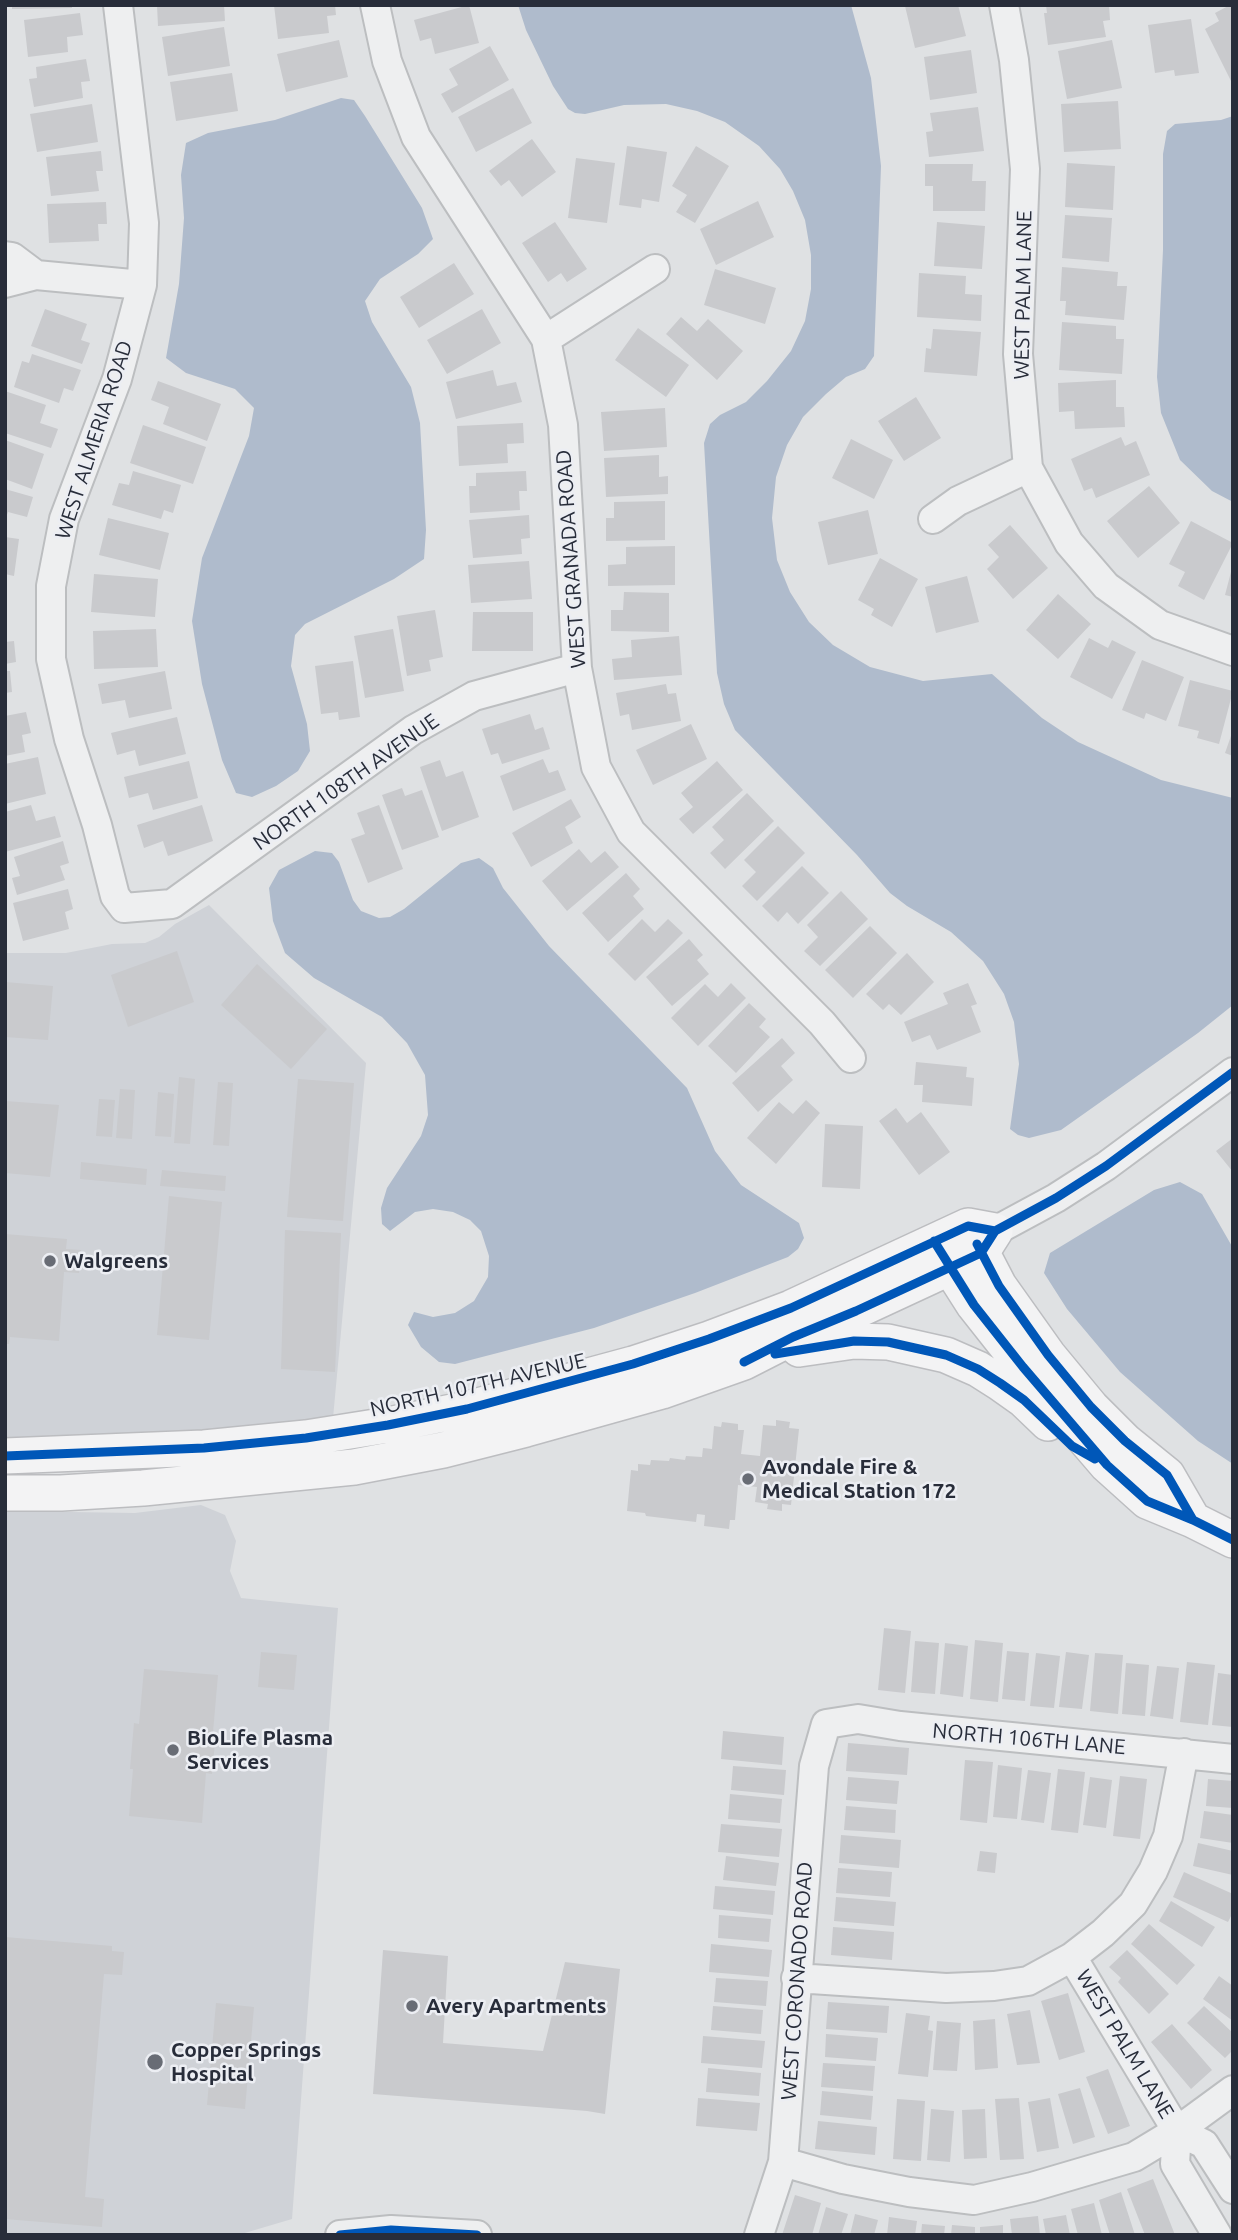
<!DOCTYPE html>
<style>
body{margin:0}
#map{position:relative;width:1238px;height:2240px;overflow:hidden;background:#dfe1e3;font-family:Ubuntu,sans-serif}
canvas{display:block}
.frame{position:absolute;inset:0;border:7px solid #282d3a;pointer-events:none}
</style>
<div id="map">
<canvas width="1238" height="2240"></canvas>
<div class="frame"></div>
</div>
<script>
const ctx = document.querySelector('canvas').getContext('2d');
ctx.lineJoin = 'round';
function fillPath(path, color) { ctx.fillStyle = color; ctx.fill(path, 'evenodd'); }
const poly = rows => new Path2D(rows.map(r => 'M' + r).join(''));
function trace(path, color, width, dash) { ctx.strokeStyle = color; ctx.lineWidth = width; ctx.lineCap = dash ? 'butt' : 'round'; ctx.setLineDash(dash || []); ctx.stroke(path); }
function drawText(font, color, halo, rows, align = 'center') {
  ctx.font = font + ' Ubuntu,sans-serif'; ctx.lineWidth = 5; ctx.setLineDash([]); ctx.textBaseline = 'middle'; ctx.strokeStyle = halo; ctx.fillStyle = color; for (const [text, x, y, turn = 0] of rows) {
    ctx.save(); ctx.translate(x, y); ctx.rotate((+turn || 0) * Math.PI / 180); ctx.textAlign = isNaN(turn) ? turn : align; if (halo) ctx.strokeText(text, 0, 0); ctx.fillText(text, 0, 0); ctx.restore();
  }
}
fillPath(poly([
 [209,905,366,1063,333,1418,213,1433,32,1440,5,1438,5,953,66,953,112,944,145,943,159,937,175,924],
 [201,1505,225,1515,236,1541,230,1571,241,1598,338,1608,292,2219,238,2235,5,2235,5,1511,135,1513]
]), '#cfd2d7');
fillPath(poly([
 [518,5,851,5,871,78,881,166,874,356,865,369,846,377,826,394,803,417,787,445,776,477,772,518,777,560,790,592,809,622,833,645,870,667,923,681,992,674,1042,718,1078,742,1161,780,1233,798,1233,1005,1198,1033,1061,1130,1029,1138,1018,1135,1010,1129,1019,1064,1014,1022,1004,994,983,961,951,932,907,906,890,893,857,855,735,730,724,704,717,673,704,443,710,424,720,415,746,402,767,381,791,351,805,321,811,289,811,255,805,220,793,191,780,169,759,146,725,122,697,111,666,104,624,105,585,114,575,113,568,109,553,86,526,30],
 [341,98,354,100,365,116,422,208,433,239,418,254,380,279,365,301,372,322,411,387,420,423,426,530,424,559,394,579,305,624,295,635,291,666,307,724,310,751,298,771,276,786,252,797,236,793,222,760,202,684,192,621,202,558,249,436,254,408,235,389,186,373,166,358,179,284,184,218,181,175,186,143,208,133,275,120],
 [1233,116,1233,502,1212,491,1180,460,1161,413,1157,377,1163,250,1163,154,1167,131,1175,124,1221,120],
 [315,851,332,853,339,862,353,900,361,911,379,918,390,917,404,909,461,863,479,858,493,868,503,888,549,946,687,1088,715,1151,741,1185,799,1223,804,1238,798,1249,788,1257,695,1293,594,1328,455,1364,439,1362,421,1347,408,1325,414,1312,433,1317,455,1313,474,1301,488,1277,489,1256,481,1231,470,1220,453,1212,433,1209,415,1212,390,1231,382,1224,381,1208,387,1188,421,1136,428,1115,425,1075,407,1043,382,1017,314,978,285,953,273,921,269,888,279,870],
 [1180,1182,1202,1194,1233,1248,1233,1464,1198,1441,1120,1372,1067,1309,1044,1273,1050,1253,1154,1190]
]), '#afbbcc');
fillPath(poly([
 [12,5,72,5,72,8,12,9],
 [157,5,224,5,225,21,158,26],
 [274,5,335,5,336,15,327,16,329,33,278,39],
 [469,5,479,43,435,54,431,38,420,41,414,20],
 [958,5,966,36,915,48,905,6],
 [1046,5,1109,5,1110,20,1103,21,1106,37,1048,45,1044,13,1047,13],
 [1230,5,1233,5,1233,85,1205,29,1219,21,1215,13],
 [80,13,83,35,67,37,68,52,28,57,24,20],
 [1191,19,1199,73,1175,76,1174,70,1155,73,1148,25],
 [224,27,230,66,168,76,162,37],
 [339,40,348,77,286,92,277,54],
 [1112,40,1122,88,1067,99,1058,51],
 [490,46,509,80,452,113,441,94,458,85,449,69],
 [971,50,977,93,930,100,924,57],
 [86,59,90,81,81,82,83,98,34,107,29,79,37,78,36,67],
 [232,73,238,111,176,121,170,82],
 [513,88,532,123,476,152,458,117],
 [1118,101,1121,149,1064,152,1061,104],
 [92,104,98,142,37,152,30,114],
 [978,107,984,151,929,157,926,132,933,131,930,113],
 [532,139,556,172,522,197,509,180,501,186,489,171],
 [627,146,667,152,659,202,642,199,641,208,619,205],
 [696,146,729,166,695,223,676,212,687,195,672,186],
 [101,151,103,171,96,171,99,191,51,196,46,157],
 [576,158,615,163,607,223,568,218],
 [1067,163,1115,166,1113,210,1065,207],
 [925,164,973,164,972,181,986,181,985,211,933,211,933,186,925,186],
 [758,201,774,237,716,265,700,229],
 [106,202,107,224,98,224,99,241,49,243,47,204],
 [1065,215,1112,218,1109,262,1062,258],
 [555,222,587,269,567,282,561,273,548,282,522,243],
 [937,222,985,226,982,269,934,266],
 [454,263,474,294,419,328,400,297],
 [1062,267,1118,272,1117,286,1127,286,1124,320,1065,315,1066,301,1060,301],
 [715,269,776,288,765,324,704,305],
 [919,273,966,276,965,294,982,295,981,321,917,317],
 [45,309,87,324,81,340,90,343,82,364,31,346],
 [482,309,501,343,447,374,427,340],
 [681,317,697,331,708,319,743,351,717,380,666,334],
 [1062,322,1116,326,1116,339,1124,339,1122,374,1059,370],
 [638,328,689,365,666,397,615,360],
 [933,329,981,332,977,376,924,372,926,348,931,349],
 [32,354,81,370,73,391,64,388,59,403,14,387,22,361,29,363],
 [493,370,497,386,516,382,522,402,456,419,446,382],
 [1116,380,1116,407,1124,407,1125,427,1075,429,1074,411,1059,412,1058,383],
 [158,381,221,404,207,441,163,424,169,407,151,400],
 [5,391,46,405,40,423,58,429,51,448,5,433],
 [916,397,941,438,904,461,878,421],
 [665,408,667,447,604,451,601,412],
 [523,423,524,443,507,444,508,463,459,466,457,426],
 [143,425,206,447,193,484,130,463],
 [1121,437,1125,446,1136,441,1150,475,1096,498,1092,488,1084,491,1071,459],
 [851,439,893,460,874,499,832,478],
 [5,440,44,454,32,489,5,479],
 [659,455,659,477,668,476,668,494,606,497,604,458],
 [133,471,181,485,173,513,164,510,161,519,112,505,119,483,129,485],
 [526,471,527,491,519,491,520,510,470,513,469,486,476,486,476,473],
 [1149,486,1180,523,1138,558,1107,521],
 [5,489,33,497,27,517,8,512,5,520],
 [665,501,665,540,606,541,606,518,614,518,614,502],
 [868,510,878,554,828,565,818,522],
 [529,515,530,538,521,539,522,554,473,558,469,520],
 [108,518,169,533,160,570,99,555],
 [1191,521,1233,543,1204,600,1178,586,1185,572,1169,564],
 [1010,525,1048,568,1013,599,987,569,999,557,988,545],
 [5,537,19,539,14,576,5,574],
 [675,546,675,585,608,586,608,565,626,564,626,547],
 [880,558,918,579,892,627,871,615,874,609,858,600],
 [529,561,532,599,471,603,468,565],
 [1232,568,1233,569,1233,597,1225,595],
 [94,574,158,579,155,617,91,612],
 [967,576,979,622,936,633,925,587],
 [624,592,669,593,669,632,611,631,611,610,623,610],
 [1058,594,1091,624,1058,659,1026,630],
 [435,610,443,657,429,660,431,671,407,676,397,616],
 [473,612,533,612,533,651,472,651],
 [156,629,158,667,94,669,93,631],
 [393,629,404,691,365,698,354,636],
 [679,636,682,675,614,680,612,659,632,657,631,640],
 [1089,638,1108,648,1112,640,1136,652,1112,699,1070,677],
 [14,641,16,662,5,664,5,642],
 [1142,660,1184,677,1166,721,1146,713,1144,719,1122,710],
 [353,661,360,717,339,720,338,712,321,714,315,666],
 [5,671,10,671,12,692,5,693],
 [165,671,172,709,129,718,125,700,102,704,98,684],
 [1190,680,1233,691,1219,744,1197,738,1199,731,1178,726],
 [666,684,668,694,676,693,681,721,632,730,629,714,620,716,616,693],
 [26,712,31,733,22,735,25,752,5,756,5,716],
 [530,714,535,730,543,727,550,749,502,764,498,753,491,755,482,729],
 [177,717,186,754,139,766,135,750,117,755,111,733],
 [691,724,707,759,653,785,636,750],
 [1232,733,1233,733,1233,756,1225,753],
 [38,757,46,794,5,804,5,764],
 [543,759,549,773,558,770,566,790,513,811,500,776],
 [440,760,446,777,463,771,479,817,442,831,420,767],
 [189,761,198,798,153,810,148,793,129,798,124,777],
 [717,761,743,790,693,834,679,819,693,807,681,793],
 [402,788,405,796,422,790,439,837,402,850,382,795],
 [747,793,774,821,725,869,710,853,724,840,712,827],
 [571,799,581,817,565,827,573,843,531,867,512,833],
 [31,805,36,821,55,816,61,837,5,852,5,812],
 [202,805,213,841,168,856,163,841,144,848,137,825],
 [379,805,403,869,368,883,351,839,365,834,357,813],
 [778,826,805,853,757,901,742,886,756,872,744,860],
 [63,841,69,863,60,866,65,880,17,895,12,878,20,876,14,857],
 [579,849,591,863,605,851,619,867,567,911,542,881],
 [802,866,829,893,798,924,787,912,778,922,762,906],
 [626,873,640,889,633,896,644,909,608,942,582,913],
 [68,889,73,909,65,912,69,929,23,941,13,903],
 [841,891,868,919,820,966,804,951,818,937,807,925],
 [642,919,655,932,668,919,683,933,635,981,608,954],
 [870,926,897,953,853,998,825,970],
 [689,939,703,955,697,960,709,974,672,1006,646,977],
 [177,951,194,1002,128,1027,111,975],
 [907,953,934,982,901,1015,889,1004,883,1010,866,994],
 [257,964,327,1029,291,1069,221,1005],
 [5,982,53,986,48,1040,5,1037],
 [731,983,746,998,698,1046,671,1018,705,984,718,997],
 [968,983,977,1004,971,1006,981,1032,937,1050,930,1035,912,1042,904,1022,948,1004,943,993],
 [749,1003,766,1019,759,1027,770,1037,736,1073,708,1046],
 [782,1038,795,1053,781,1066,793,1080,758,1112,732,1083],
 [916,1062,967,1067,966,1077,974,1078,972,1106,922,1102,923,1085,914,1085],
 [179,1077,195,1079,190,1144,174,1143],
 [298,1079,354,1083,343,1221,287,1217],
 [218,1082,233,1083,229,1146,213,1145],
 [120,1089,135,1090,132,1139,116,1138],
 [158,1092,174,1094,171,1137,155,1136],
 [99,1099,115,1100,112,1137,96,1136],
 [806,1100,820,1113,776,1164,747,1138,779,1102,793,1114],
 [5,1101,59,1105,50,1177,5,1173],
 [896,1108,907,1123,921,1112,950,1152,919,1175,879,1121],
 [825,1124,863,1126,860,1189,822,1187],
 [1233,1138,1233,1172,1216,1151],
 [81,1162,147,1169,146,1185,80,1179],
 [162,1170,226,1176,225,1191,160,1186],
 [169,1196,222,1202,209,1340,157,1335],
 [285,1230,341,1233,335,1372,281,1369],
 [5,1234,67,1239,66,1249,81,1250,79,1273,64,1272,59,1341,10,1337,9,1344,5,1344],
 [776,1420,790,1422,789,1428,799,1429,791,1505,782,1504,782,1511,767,1509,768,1504,755,1502,757,1487,738,1485,735,1520,730,1520,729,1529,704,1526,705,1515,697,1514,696,1522,646,1516,645,1513,627,1511,631,1470,638,1471,638,1464,650,1465,651,1460,669,1461,670,1458,685,1460,686,1456,702,1457,703,1448,712,1449,714,1426,721,1427,722,1422,738,1424,738,1430,744,1430,741,1454,760,1456,763,1425,776,1426],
 [884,1628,911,1631,905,1693,878,1690],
 [975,1640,1003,1643,998,1702,970,1699],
 [915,1641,939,1643,935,1694,911,1692],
 [945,1643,968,1646,963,1697,940,1694],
 [1007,1651,1029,1653,1025,1701,1002,1699],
 [261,1652,297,1655,294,1690,258,1687],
 [1066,1652,1089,1655,1082,1709,1059,1707],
 [1036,1653,1060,1656,1054,1708,1030,1706],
 [1095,1653,1123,1655,1118,1714,1090,1711],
 [1187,1662,1215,1665,1208,1725,1180,1722],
 [1126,1663,1149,1665,1145,1716,1122,1714],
 [1157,1666,1179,1668,1173,1719,1150,1716],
 [144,1669,218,1675,213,1732,216,1732,212,1774,206,1773,202,1823,129,1816,133,1769,130,1769,134,1723,139,1724],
 [1218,1673,1233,1675,1233,1727,1212,1725],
 [723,1731,784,1737,782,1765,721,1759],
 [848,1743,909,1748,907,1775,846,1771],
 [965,1760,993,1762,987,1823,960,1820],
 [998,1765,1022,1768,1017,1819,993,1817],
 [733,1766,786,1770,784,1795,731,1790],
 [1058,1769,1085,1772,1078,1833,1051,1830],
 [1028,1770,1051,1773,1044,1823,1021,1820],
 [1120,1776,1147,1779,1140,1839,1113,1836],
 [848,1777,899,1781,897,1804,846,1800],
 [1090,1777,1112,1780,1106,1828,1083,1825],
 [1208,1779,1233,1781,1233,1808,1206,1806],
 [730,1794,782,1799,780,1823,728,1819],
 [846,1806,896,1810,895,1833,844,1830],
 [1204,1811,1233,1815,1233,1843,1200,1838],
 [721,1824,782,1829,779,1857,718,1852],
 [841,1835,901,1840,899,1868,839,1863],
 [1198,1843,1233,1851,1233,1875,1193,1866],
 [980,1851,997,1853,995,1873,977,1871],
 [726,1856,779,1863,776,1886,723,1880],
 [838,1868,892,1872,890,1897,836,1893],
 [1184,1872,1233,1894,1233,1912,1228,1922,1173,1897],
 [715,1886,775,1891,773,1915,713,1909],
 [836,1897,896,1902,894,1926,834,1921],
 [1171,1901,1215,1927,1202,1947,1159,1921],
 [719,1915,771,1919,769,1942,718,1938],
 [1149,1924,1195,1965,1177,1985,1131,1944],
 [833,1927,894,1932,892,1960,831,1955],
 [5,1937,112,1946,112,1951,124,1952,122,1975,104,1974,85,2197,104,2199,102,2227,5,2219],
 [711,1944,772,1950,769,1977,709,1972],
 [383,1950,448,1956,443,2043,543,2051,565,1962,620,1969,605,2114,587,2111,373,2094],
 [1127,1950,1169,1994,1149,2014,1118,1982,1121,1978,1109,1967],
 [1219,1976,1233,1986,1233,2021,1203,1999],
 [716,1978,768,1981,766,2006,714,2002],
 [1068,1993,1085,2052,1059,2060,1041,2001],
 [828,2002,889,2006,887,2033,826,2029],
 [216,2003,254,2007,245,2109,207,2105],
 [713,2006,763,2010,761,2034,711,2030],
 [1204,2006,1233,2033,1233,2050,1225,2058,1187,2023],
 [1030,2010,1040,2063,1017,2065,1007,2014],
 [906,2013,930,2016,928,2030,933,2031,928,2077,898,2074],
 [995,2019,998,2068,975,2070,973,2021],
 [937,2021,961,2023,957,2071,933,2070],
 [1172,2024,1212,2070,1191,2089,1151,2042],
 [826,2034,878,2038,876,2061,825,2057],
 [703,2036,765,2041,762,2068,701,2063],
 [823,2063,875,2066,873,2091,821,2087],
 [708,2068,761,2073,759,2096,706,2092],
 [1108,2069,1130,2126,1108,2134,1086,2077],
 [1080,2088,1095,2137,1073,2144,1058,2094],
 [822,2091,873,2096,871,2120,820,2115],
 [698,2098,760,2103,757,2131,696,2126],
 [1019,2098,1024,2159,1000,2160,995,2099],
 [1050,2098,1059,2148,1037,2152,1028,2102],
 [897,2099,925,2101,921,2161,893,2159],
 [931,2109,954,2111,950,2162,927,2160],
 [985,2109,987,2158,964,2159,962,2110],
 [818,2121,877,2127,875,2155,815,2149],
 [1153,2179,1175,2235,1145,2235,1127,2189],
 [1121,2192,1135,2235,1110,2235,1099,2200],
 [795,2195,821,2203,812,2235,782,2235],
 [1094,2203,1102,2235,1078,2235,1071,2209],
 [826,2207,848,2214,841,2235,818,2235],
 [855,2214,878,2220,874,2235,850,2235],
 [1066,2215,1070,2235,1046,2235,1043,2219],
 [1038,2216,1040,2235,1012,2235,1010,2219],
 [889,2217,917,2221,915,2235,887,2235],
 [922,2224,945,2226,944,2235,921,2235],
 [952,2225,975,2227,975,2235,951,2235],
 [1003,2225,1003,2235,980,2235,980,2227]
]), '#c9cacd');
const minor = poly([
 [118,5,144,223,142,285,117,379,64,519,51,586,51,659,69,739,97,825,115,896,124,908,172,904,413,730,474,696,577,668],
 [375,5,387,61,416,137,546,339,563,425,577,668,596,767,631,832,822,1023,851,1058],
 [1004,5,1014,60,1025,169,1018,354,1028,468,1069,543,1106,586,1160,625,1233,651],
 [5,256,12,257,36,275],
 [5,283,36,275,142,285],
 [546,339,655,269],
 [933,519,958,501,1028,468],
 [995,1231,1056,1198,1106,1166,1233,1072],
 [1072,1957,1177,2131,1204,2144,1233,2189],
 [796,1978,946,1988,994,1986,1028,1981,1072,1957,1103,1933,1133,1904,1153,1871,1168,1836,1184,1753],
 [1177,2131,1175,2164,1217,2235],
 [783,2162,843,2179,909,2192,974,2200,1032,2187,1134,2157,1177,2131,1233,2090],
 [340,2235,391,2230,477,2235],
 [759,2235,783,2162,814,1766,826,1724,858,1719,900,1726,1233,1759]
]);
const major = poly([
 [971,1232,999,1286,1048,1355,1091,1407,1125,1441,1167,1475,1193,1520],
 [937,1247,974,1305,1023,1367,1107,1465,1147,1501,1193,1520,1233,1540],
 [799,1349,854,1341,888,1342,946,1355,978,1369,1000,1383,1024,1400,1048,1423],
 [5,1456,204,1448,306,1438,388,1425,467,1409,633,1364,709,1339,791,1308,968,1226,995,1231,981,1253,856,1311,793,1337,744,1362,662,1391,526,1429,443,1450,354,1467,143,1488,61,1493,5,1493]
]);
trace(minor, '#bcbec0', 32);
trace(major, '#bcbdc0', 38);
trace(minor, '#eeeff0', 28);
trace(major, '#f3f3f4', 35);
trace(poly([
 [934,1241,974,1305,1023,1367,1107,1465,1147,1501,1193,1520,1233,1540],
 [977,1244,999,1286,1048,1355,1091,1407,1125,1441,1167,1475,1193,1520],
 [775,1354,854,1341,888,1342,946,1355,978,1369,1000,1383,1024,1400,1072,1446,1095,1459],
 [744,1362,793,1337,856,1311,981,1253,995,1231,1056,1198,1106,1166,1233,1072],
 [5,1456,204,1448,306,1438,388,1425,467,1409,633,1364,709,1339,791,1308,968,1226,995,1231],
 [340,2235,391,2230,477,2235]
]), '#0057b8', 9);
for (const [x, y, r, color] of [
 [50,1261,7,"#686c75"],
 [748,1479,7,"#686c75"],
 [173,1750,7,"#686c75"],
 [412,2006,7,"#686c75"],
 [155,2062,9,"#686c75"]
]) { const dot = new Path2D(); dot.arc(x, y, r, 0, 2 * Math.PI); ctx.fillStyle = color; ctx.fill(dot); trace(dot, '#eceef3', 2.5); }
drawText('21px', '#282d3a', '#eceef3', [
 ["WEST PALM LANE",1023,295,-89],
 ["WEST ALMERIA ROAD",94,440,-72],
 ["WEST GRANADA ROAD",571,559,-94],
 ["NORTH 108TH AVENUE",346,782,-35],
 ["NORTH 107TH AVENUE",478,1385,-13],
 ["NORTH 106TH LANE",1029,1739,5],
 ["WEST CORONADO ROAD",797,1981,-86],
 ["WEST PALM LANE",1125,2044,59]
]);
drawText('bold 21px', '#282d3a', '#eceef3', [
 ["Walgreens",64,1261],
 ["Avondale Fire &",762,1467],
 ["Medical Station 172",762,1491],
 ["BioLife Plasma",187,1738],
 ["Services",187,1762],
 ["Avery Apartments",426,2006],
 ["Copper Springs",171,2050],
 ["Hospital",171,2074]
], 'left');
</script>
